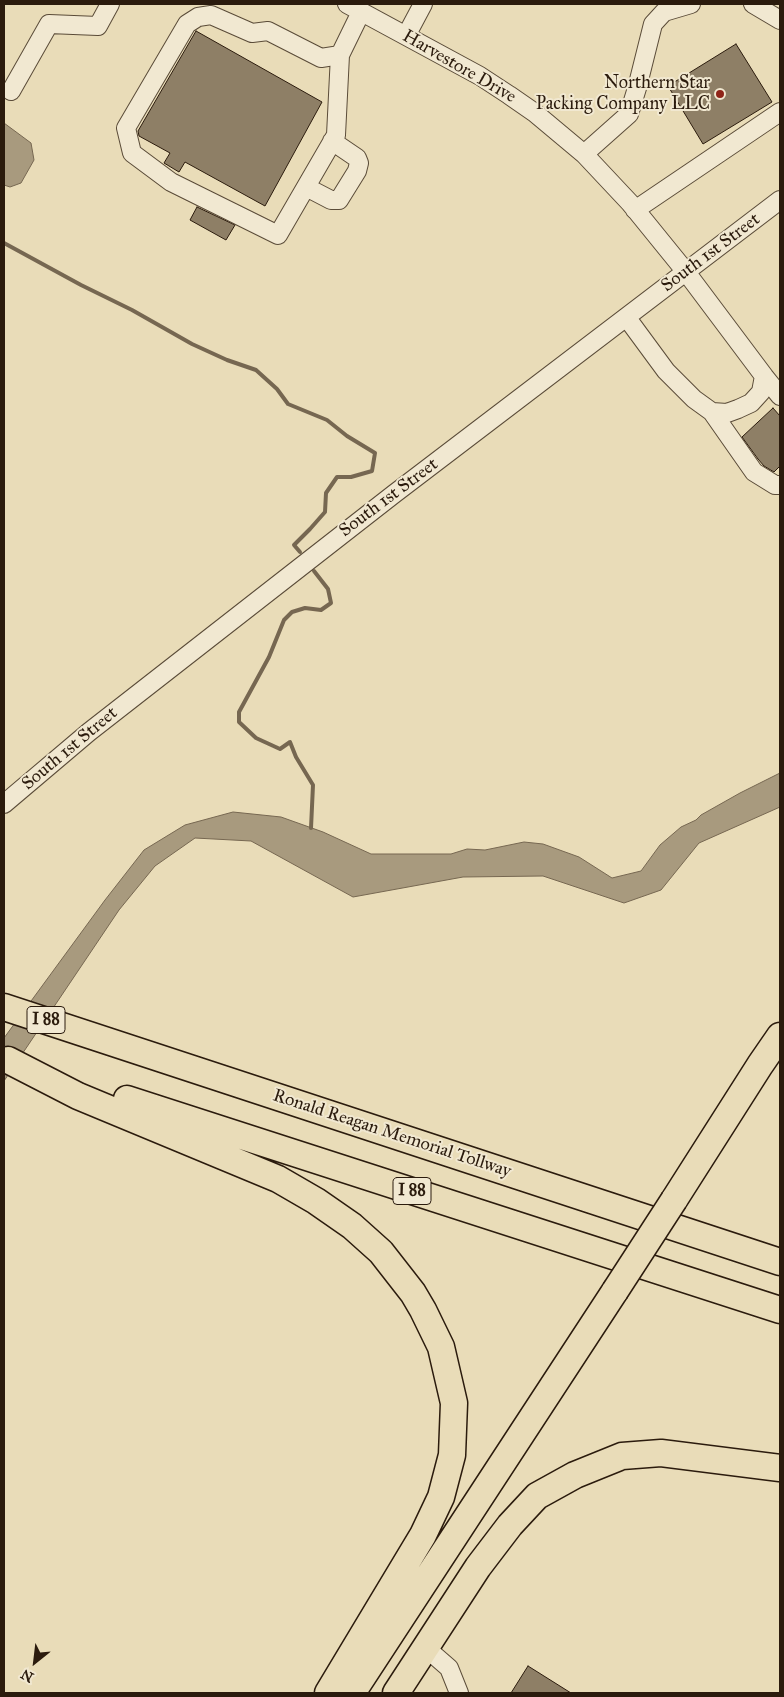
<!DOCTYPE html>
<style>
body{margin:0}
#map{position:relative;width:784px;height:1697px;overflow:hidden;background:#e9dcb8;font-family:"IM FELL Great Primer",serif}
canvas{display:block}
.frame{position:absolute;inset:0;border:5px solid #2b1b0d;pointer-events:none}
.north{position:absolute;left:10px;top:1637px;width:50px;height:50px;-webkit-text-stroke:4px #f1e8d1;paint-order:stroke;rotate:209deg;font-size:14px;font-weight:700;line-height:20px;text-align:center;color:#2b1b0d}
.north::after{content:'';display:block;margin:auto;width:18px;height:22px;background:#2b1b0d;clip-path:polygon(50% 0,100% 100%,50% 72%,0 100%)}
</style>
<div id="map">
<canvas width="784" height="1697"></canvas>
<div class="frame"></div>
<div class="north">N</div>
</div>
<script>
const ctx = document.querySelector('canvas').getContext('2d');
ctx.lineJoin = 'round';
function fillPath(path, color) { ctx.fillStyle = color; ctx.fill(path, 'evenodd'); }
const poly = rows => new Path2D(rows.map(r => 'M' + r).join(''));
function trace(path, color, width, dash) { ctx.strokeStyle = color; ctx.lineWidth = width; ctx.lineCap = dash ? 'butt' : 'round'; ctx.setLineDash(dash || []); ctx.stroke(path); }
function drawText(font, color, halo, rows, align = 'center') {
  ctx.font = font + ' "IM FELL Great Primer",serif'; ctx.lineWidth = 4; ctx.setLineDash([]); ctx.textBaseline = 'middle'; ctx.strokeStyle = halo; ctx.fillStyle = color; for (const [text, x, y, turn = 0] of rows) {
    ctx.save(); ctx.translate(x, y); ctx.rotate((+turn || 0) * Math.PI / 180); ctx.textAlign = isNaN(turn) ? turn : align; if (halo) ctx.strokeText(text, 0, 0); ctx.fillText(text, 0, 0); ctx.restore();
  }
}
const water = poly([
 [4,123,31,143,34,160,21,183,10,187,4,185,4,123],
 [780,773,780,807,699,843,661,890,624,903,543,876,463,877,353,897,251,841,195,838,155,866,119,910,4,1081,4,1038,105,900,144,850,185,825,233,812,281,817,323,832,371,854,451,854,467,849,485,850,524,842,543,844,579,857,612,878,641,871,660,845,681,827,696,820,701,815,740,793,780,773]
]);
fillPath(water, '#a89a7e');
trace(water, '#766751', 1);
trace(poly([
 [4,243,81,285,132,310,192,344,227,360,256,370,277,389,288,404,327,420,347,436,375,453,372,471,351,477,337,477,326,493,325,512,310,529,294,545,300,552],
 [311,828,313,785,296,757,290,742,280,749,256,738,239,722,239,712,269,657,284,620,292,612,305,608,321,610,331,603,328,589,314,571]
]), '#766751', 4);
const building = poly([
 [196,31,322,102,265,206,185,162,179,172,164,163,170,153,139,136,138,131,196,31],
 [736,44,772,102,703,144,668,86,736,44],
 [197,207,235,225,226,240,190,220,197,207],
 [773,408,780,416,780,466,774,472,764,466,758,459,742,437,773,408],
 [528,1666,571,1693,511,1693,528,1666]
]);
fillPath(building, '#8e7f66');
trace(building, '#2b1b0d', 1);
const minor = poly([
 [347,4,480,76,509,95,535,113,584,154,630,203,686,272,764,376,761,392,751,403,738,409,727,413,712,412,694,399,666,371,627,318],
 [753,4,780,20],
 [406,36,423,4],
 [340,55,321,58,268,31,252,33,211,15,198,17,187,24,126,128,132,153,171,182,278,235,336,135,340,55,361,12],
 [11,91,49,24,98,26,110,4],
 [584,154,629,114,637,88,653,24,664,12,691,4],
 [306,187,331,200,339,200,357,171,359,163,357,158,332,141],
 [635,210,780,112],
 [764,376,780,396],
 [712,412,754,472,775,485,780,485],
 [4,804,89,732,394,494,780,200],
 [426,1648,449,1668,459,1693]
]);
const highway = poly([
 [4,1007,780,1262],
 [8,1060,78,1096,278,1179,316,1201,352,1226,381,1252,413,1293,423,1310,441,1347,454,1403,452,1455,441,1497,423,1535,328,1693],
 [127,1099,780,1310],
 [674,1200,760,1065,780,1036],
 [352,1693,615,1291],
 [396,1693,478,1567,510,1525,537,1496,575,1475,622,1456,661,1453,780,1468]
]);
trace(minor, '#5a4b38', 20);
trace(highway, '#2b1b0d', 29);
trace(minor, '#f1e8d1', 18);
trace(highway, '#e9dcb8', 26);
const highwayBridge = poly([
 [615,1291,674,1200]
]);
trace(highwayBridge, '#2b1b0d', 29, []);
trace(highwayBridge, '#e9dcb8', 26);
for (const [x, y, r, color] of [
 [720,94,5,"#8f2418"]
]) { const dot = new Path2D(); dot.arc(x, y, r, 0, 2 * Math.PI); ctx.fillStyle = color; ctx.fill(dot); trace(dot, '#f1e8d1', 2); }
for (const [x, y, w] of [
 [46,1020,38],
 [412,1191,38]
]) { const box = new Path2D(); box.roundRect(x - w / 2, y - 13.5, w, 27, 4); ctx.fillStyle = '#f1e8d1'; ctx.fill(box); trace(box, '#2b1b0d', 1); }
drawText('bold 16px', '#2b1b0d', null, [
 ["I 88",46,1020],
 ["I 88",412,1191]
]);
drawText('18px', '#2b1b0d', '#f1e8d1', [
 ["Harvestore Drive",459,67,30],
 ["South 1st Street",711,253,-37],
 ["South 1st Street",389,498,-37],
 ["South 1st Street",70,749,-40],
 ["Ronald Reagan Memorial Tollway",392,1134,18]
]);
drawText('18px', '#2b1b0d', '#f1e8d1', [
 ["Northern Star",710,84],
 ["Packing Company LLC",710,105]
], 'right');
</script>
